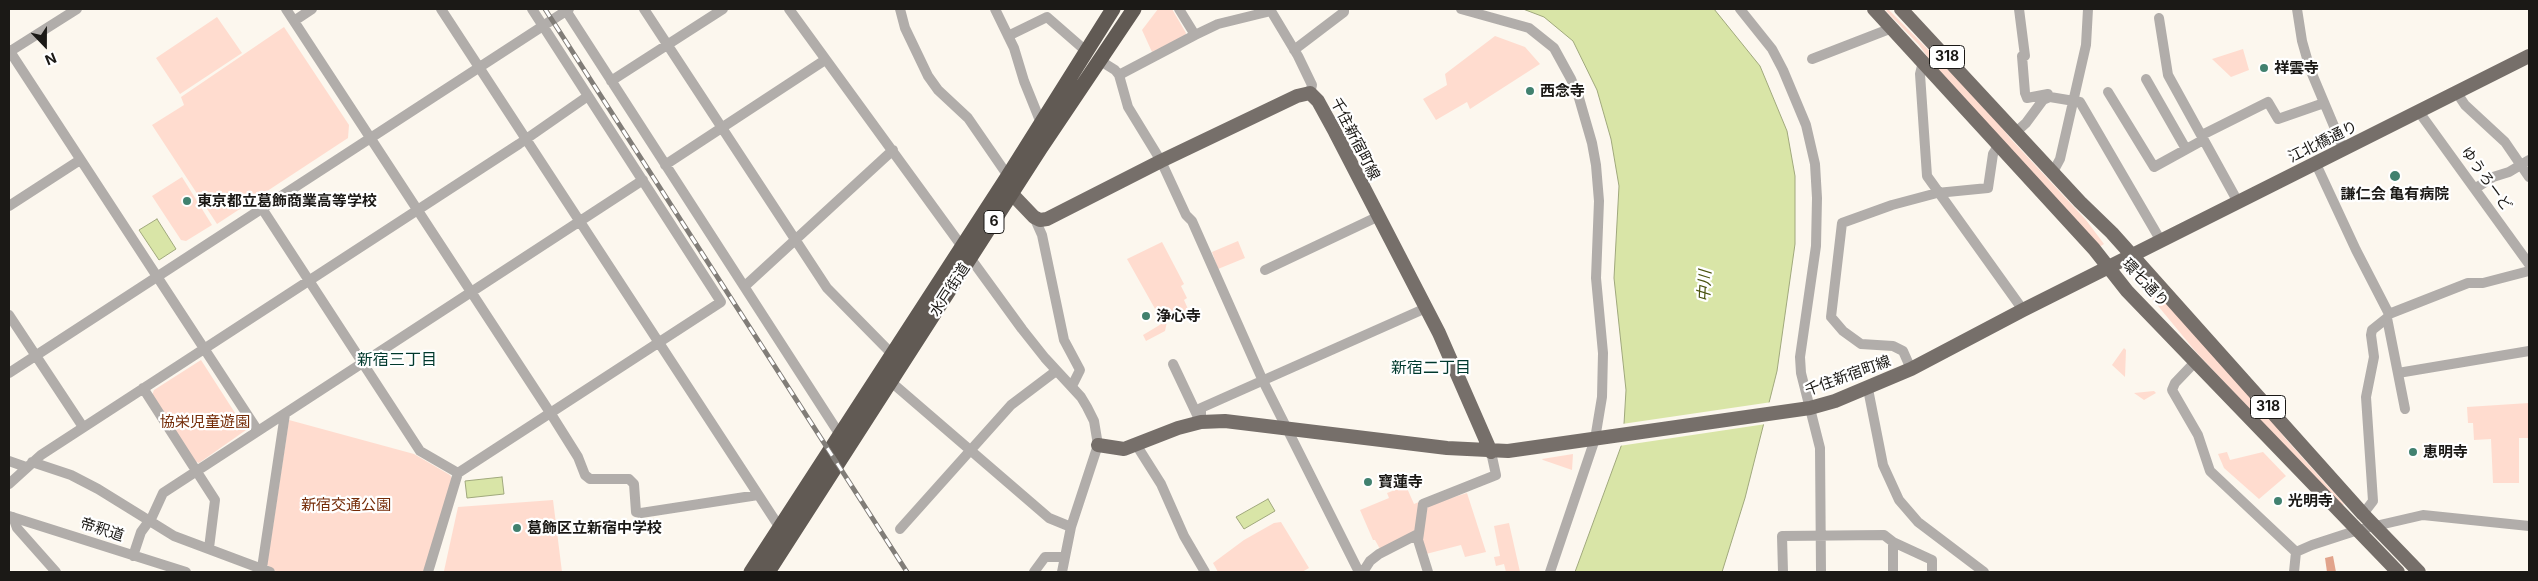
<!DOCTYPE html>
<meta charset="utf-8">
<style>
body{margin:0}
#map{position:relative;width:2538px;height:581px;overflow:hidden;background:#fcf7ee;font-family:Inter,sans-serif}
canvas{display:block}
.frame{position:absolute;inset:0;border:10px solid #1b1916;pointer-events:none}
.north{position:absolute;left:20px;top:20px;width:50px;height:50px;-webkit-text-stroke:4px #fff;paint-order:stroke;rotate:158deg;font-size:14px;font-weight:700;line-height:20px;text-align:center;color:#1b1916}
.north::after{content:'';display:block;margin:auto;width:18px;height:22px;background:#1b1916;clip-path:polygon(50% 0,100% 100%,50% 72%,0 100%)}
</style>
<div id="map">
<canvas width="2538" height="581"></canvas>
<div class="frame"></div>
<div class="north">N</div>
</div>
<script>
const ctx = document.querySelector('canvas').getContext('2d');
ctx.lineJoin = 'round';
function fillPath(path, color) { ctx.fillStyle = color; ctx.fill(path, 'evenodd'); }
const poly = rows => new Path2D(rows.map(r => 'M' + r).join(''));
function trace(path, color, width, dash) { ctx.strokeStyle = color; ctx.lineWidth = width; ctx.lineCap = dash ? 'butt' : 'round'; ctx.setLineDash(dash || []); ctx.stroke(path); }
function drawText(font, color, halo, rows, align = 'center') {
  ctx.font = font + ' Inter,"Noto Sans JP",sans-serif'; ctx.lineWidth = 4.5; ctx.setLineDash([]); ctx.textBaseline = 'middle'; ctx.strokeStyle = halo; ctx.fillStyle = color; for (const [text, x, y, turn = 0] of rows) {
    ctx.save(); ctx.translate(x, y); ctx.rotate((+turn || 0) * Math.PI / 180); ctx.textAlign = isNaN(turn) ? turn : align; if (halo) ctx.strokeText(text, 0, 0); ctx.fillText(text, 0, 0); ctx.restore();
  }
}
fillPath(poly([
 [1158,9,1172,9,1186,33,1185,36,1152,52,1142,30],
 [1888,9,1986,108,2011,139,2086,220,2104,244,2099,247,1929,59,1919,45,1886,11],
 [217,17,242,53,180,94,156,58],
 [284,27,349,125,348,138,217,224,152,125,184,105,181,97],
 [1495,36,1525,47,1540,64,1470,109,1467,102,1436,120,1423,99,1447,85,1445,74],
 [2243,49,2249,70,2231,77,2212,59],
 [182,177,212,225,186,241,181,240,152,196],
 [1238,241,1245,258,1218,269,1212,252],
 [1162,242,1184,284,1181,286,1187,298,1184,300,1188,309,1168,317,1165,331,1146,341,1143,335,1163,323,1127,259],
 [2142,275,2260,404,2285,438,2344,504,2342,507,2196,352,2140,284,2136,278],
 [2124,348,2126,350,2125,377,2112,365],
 [201,360,246,430,199,463,194,461,152,395,154,390],
 [2154,391,2156,393,2144,400,2134,393],
 [2529,403,2529,438,2519,438,2519,483,2493,483,2491,439,2474,440,2473,423,2468,423,2467,407],
 [289,420,414,454,450,475,453,480,424,572,277,572,267,565],
 [2227,452,2230,460,2263,452,2286,476,2259,499,2224,468,2218,454],
 [1573,454,1572,470,1543,460,1542,459],
 [1406,486,1414,504,1419,502,1415,532,1380,549,1375,540,1373,540,1360,510,1389,498,1387,493],
 [1467,493,1486,552,1465,557,1461,545,1426,554,1422,537,1428,505],
 [553,500,562,572,444,571,458,507],
 [1281,522,1309,568,1302,572,1218,572,1213,563,1244,540,1274,523],
 [1509,523,1520,572,1506,572,1504,564,1496,566,1494,557,1500,556,1494,526]
]), '#ffdccf');
fillPath(poly([
 [2333,556,2336,572,2327,572,2325,558]
]), '#e1a38b');
const water = poly([
 [1523,9,1714,9,1760,66,1787,131,1795,176,1795,244,1777,371,1745,498,1722,572,1575,572,1623,441,1626,390,1614,278,1619,186,1611,139,1597,90,1573,41,1544,17,1523,9],
 [157,219,176,249,159,260,139,230,157,219],
 [502,477,504,494,467,498,465,481,502,477],
 [1268,499,1275,511,1244,529,1236,517,1268,499]
]);
fillPath(water, '#d9e5a7');
trace(water, '#a0a87c', 1);
fillPath(poly([
 [1772,402,1766,424,1619,446,1622,424]
]), '#fcf7ee');
trace(poly([
 [286,9,551,414,578,457,585,475,590,479,629,479,634,484,636,512,641,513,758,495],
 [441,9,782,531],
 [565,9,840,435,844,437],
 [644,9,827,288,892,354],
 [789,9,1022,329,1045,358,1081,397,1087,407,1094,421,1098,445,1071,527,1062,572],
 [900,9,905,28,928,76,938,90,968,118,1008,176],
 [995,9,1014,48,1024,81,1041,123],
 [1179,9,1195,35,1218,24,1271,11,1298,56,1312,85,1310,93],
 [1461,9,1529,28,1554,48,1571,79,1579,98,1592,143,1596,165,1599,201,1596,278,1603,353,1602,397,1595,439,1550,572],
 [1740,9,1772,49,1783,70,1806,125,1815,164,1817,198,1816,246,1800,357,1801,373,1820,448,1821,572],
 [2019,9,2025,56,2022,56,2025,93,2027,98,2048,94],
 [2297,9,2302,41,2310,69,2344,150],
 [2159,18,2168,75,2238,202],
 [294,21,312,9],
 [1008,36,1047,17,1086,51],
 [9,50,258,431],
 [1294,50,1344,12,1344,9],
 [9,52,77,9],
 [1812,59,1892,28],
 [1099,60,1115,70,1119,75,1195,35],
 [1923,62,1920,74,1927,176,2023,310],
 [1119,75,1128,107,1161,161,1186,215,1192,221,1263,381,1359,572],
 [2146,79,2186,149],
 [611,81,723,9],
 [2108,92,2154,167,2203,140],
 [2457,93,2465,105,2505,142,2529,177],
 [2419,112,2529,264],
 [2016,132,2026,123,2043,100,2050,97,2080,102,2161,241],
 [2202,135,2268,102,2278,119,2324,103],
 [2316,164,2356,250,2389,314,2387,318,2405,409],
 [665,165,825,60],
 [2053,172,2060,159,2086,45,2088,9],
 [2476,188,2493,177,2509,172,2529,160],
 [9,206,80,160],
 [263,210,420,451,458,473],
 [1034,217,1042,235,1064,340,1080,370,1072,386],
 [1265,270,1377,217],
 [745,286,893,150],
 [2389,314,2468,283,2483,283,2529,271],
 [9,315,83,427],
 [2196,361,2175,383,2172,390,2198,435,2210,471,2296,552],
 [1173,364,1199,419],
 [1911,369,1903,351,1893,346,1861,344,1843,331,1831,317,1842,223,1892,205,1937,193,1988,188,1993,154,1998,146],
 [9,373,569,9],
 [2398,373,2529,351],
 [890,381,1049,518,1071,527],
 [143,388,215,500,209,548],
 [1868,389,1883,465,1899,500,1918,522,1984,572],
 [1201,422,1201,408,1426,308],
 [1137,446,1161,484,1184,536,1205,572],
 [9,461,26,467],
 [32,462,71,475,98,489,174,536,270,572],
 [9,484,41,455,519,144,588,96],
 [2363,514,2373,501,2366,397,2374,357,2371,335,2372,330,2387,318],
 [9,516,186,572],
 [13,517,17,528,56,572],
 [900,529,1011,405,1056,371],
 [1893,542,1893,572],
 [133,556,141,532,152,517,163,493,643,180],
 [262,568,285,414],
 [428,572,458,473,721,302,532,9],
 [1034,572,1045,557,1064,557],
 [1363,572,1370,561,1379,554,1418,534],
 [1428,572,1418,540,1423,504,1496,475,1491,452],
 [1783,572,1782,536,1884,535,1893,542,1932,560,1932,572],
 [2294,572,2296,552,2312,545,2358,530,2423,515,2529,526]
]), '#b1adaa', 10);
trace(poly([
 [1874,9,2094,249,2127,291,2398,572],
 [1901,9,2080,202,2112,233,2363,514,2419,572],
 [1012,194,1034,217,1040,220,1047,219,1161,161,1297,96,1310,93,1318,101,1335,132,1439,333,1491,452],
 [1098,445,1124,449,1178,428,1201,422,1225,421,1447,448,1508,451,1810,408,1835,401,1911,369,2023,310,2529,56]
]), '#766f6a', 14);
trace(poly([
 [751,572,1008,176,1113,9],
 [768,572,1040,149,1134,9]
]), '#615a54', 15);
const rail = poly([
 [545,9,907,572]
]);
trace(rail, '#817d78', 5);
trace(rail, '#fff', 3, [9]);
for (const [x, y, r, color] of [
 [2264,68,5,"#41816f"],
 [1530,91,5,"#41816f"],
 [2395,176,6,"#41816f"],
 [187,201,5,"#41816f"],
 [1146,316,5,"#41816f"],
 [2413,452,5,"#41816f"],
 [1368,482,5,"#41816f"],
 [2278,501,5,"#41816f"],
 [517,528,5,"#41816f"]
]) { const dot = new Path2D(); dot.arc(x, y, r, 0, 2 * Math.PI); ctx.fillStyle = color; ctx.fill(dot); trace(dot, '#fff', 2); }
for (const [x, y, w] of [
 [1947,57,35],
 [994,222,20],
 [2268,407,35]
]) { const box = new Path2D(); box.roundRect(x - w / 2, y - 11.5, w, 23, 4); ctx.fillStyle = '#fff'; ctx.fill(box); trace(box, '#1b1916', 1); }
drawText('bold 14px', '#1b1916', null, [
 ["318",1947,57],
 ["6",994,222],
 ["318",2268,407]
]);
drawText('bold 15px', '#1b1916', '#fff', [
 ["祥雲寺",2274,68],
 ["西念寺",1540,91],
 ["謙仁会 亀有病院",2395,194,"center"],
 ["東京都立葛飾商業高等学校",197,201],
 ["浄心寺",1156,316],
 ["恵明寺",2423,452],
 ["寶蓮寺",1378,482],
 ["光明寺",2288,501],
 ["葛飾区立新宿中学校",527,528]
], 'left');
drawText('15px', '#1b1916', '#fff', [
 ["千住新宿町線",1355,139,63],
 ["江北橋通り",2323,142,-26],
 ["ゆうろーど",2486,179,54],
 ["環七通り",2145,283,47],
 ["水戸街道",950,290,-57],
 ["千住新宿町線",1848,376,-20],
 ["帝釈道",102,530,18]
]);
drawText('15px', '#742b07', '#fff', [
 ["協栄児童遊園",205,422],
 ["新宿交通公園",346,505]
]);
drawText('italic 16px', '#4a530e', '#fff', [
 ["中川",1705,286,-87]
]);
drawText('16px', '#00392d', '#fff', [
 ["新宿三丁目",397,360],
 ["新宿二丁目",1431,368]
]);
</script>
